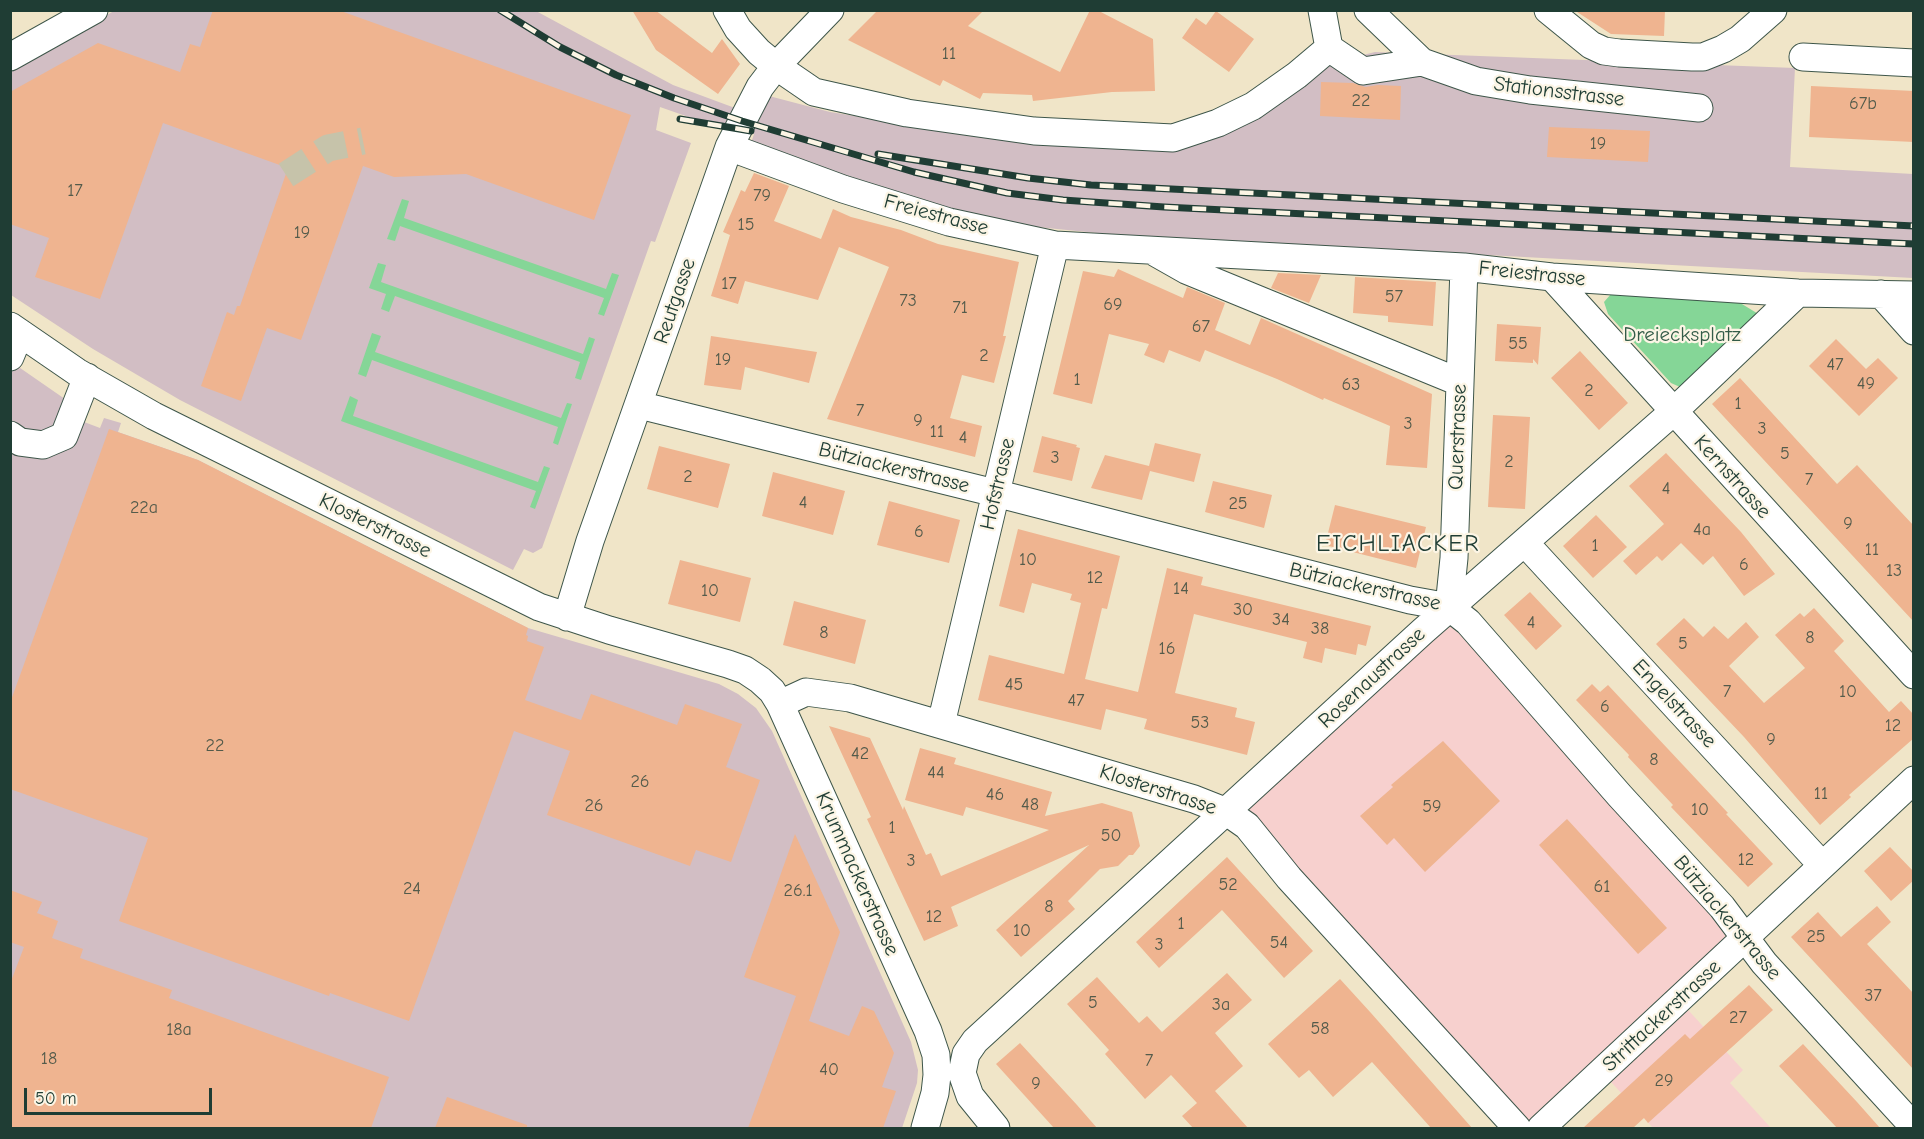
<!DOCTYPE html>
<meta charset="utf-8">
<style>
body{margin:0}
#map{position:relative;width:1924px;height:1139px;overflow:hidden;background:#f0e5c8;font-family:"Comic Neue",sans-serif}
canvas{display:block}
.frame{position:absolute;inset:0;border:12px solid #1f3d34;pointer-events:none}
.scale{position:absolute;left:24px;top:1088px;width:188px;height:27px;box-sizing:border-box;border:3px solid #1f3d34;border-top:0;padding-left:8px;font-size:18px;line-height:21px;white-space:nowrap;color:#1f3d34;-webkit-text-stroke:4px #fcf5e5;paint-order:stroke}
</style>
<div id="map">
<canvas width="1924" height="1139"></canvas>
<div class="frame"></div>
<div class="scale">50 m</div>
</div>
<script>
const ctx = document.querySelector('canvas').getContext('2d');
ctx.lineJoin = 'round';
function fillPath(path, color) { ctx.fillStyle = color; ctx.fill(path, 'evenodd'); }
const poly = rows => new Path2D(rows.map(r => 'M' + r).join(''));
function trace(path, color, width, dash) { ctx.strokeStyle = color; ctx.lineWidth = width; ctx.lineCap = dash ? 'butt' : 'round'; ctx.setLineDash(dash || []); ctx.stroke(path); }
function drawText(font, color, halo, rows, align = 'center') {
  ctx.font = font + ' "Comic Neue",sans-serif'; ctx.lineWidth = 4.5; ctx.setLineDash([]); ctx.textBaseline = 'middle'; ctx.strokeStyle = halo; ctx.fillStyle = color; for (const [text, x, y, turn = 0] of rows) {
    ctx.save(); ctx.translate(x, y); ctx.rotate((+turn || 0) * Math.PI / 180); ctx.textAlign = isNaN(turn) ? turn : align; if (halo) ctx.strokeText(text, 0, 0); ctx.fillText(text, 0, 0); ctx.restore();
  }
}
fillPath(poly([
 [1449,607,1745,938,1679,1000,1743,1070,1730,1083,1771,1128,1653,1128,1602,1072,1541,1128,1517,1128,1227,812]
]), '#f7d0ce');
fillPath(poly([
 [114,11,536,11,673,85,735,108,769,96,830,112,970,134,1163,148,1327,64,1375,52,1795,68,1790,167,1913,174,1913,278,1117,235,997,223,941,208,750,146,754,134,720,128,660,107,656,130,691,143,655,242,651,241,542,548,533,553,524,549,513,570,180,400,93,349,11,295,11,68],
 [10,361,75,406,71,417,100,428,104,418,121,423,118,432,198,460,528,628,719,684,738,694,756,708,772,731,911,1042,918,1070,917,1083,902,1128,11,1128]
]), '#d2bec4');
fillPath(poly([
 [402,199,409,201,404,218,606,289,612,273,619,275,604,316,598,314,604,298,400,226,395,241,387,239],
 [378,263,386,265,381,282,583,354,589,337,595,339,581,380,575,378,580,362,395,296,389,312,381,309,386,294,369,288],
 [1611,294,1737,301,1760,315,1680,387,1671,383,1608,314,1604,302],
 [372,333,381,336,375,352,561,418,567,403,572,404,558,445,553,443,558,427,372,360,366,377,358,374],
 [350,396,358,400,353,416,538,482,544,466,550,468,535,509,530,507,536,491,341,421]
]), '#85d697');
fillPath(poly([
 [213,10,338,10,631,115,594,220,466,174,394,177,363,166,301,340,267,328,241,401,201,386,227,312,234,315,237,306,240,306,288,168,163,123,100,299,35,277,49,238,10,224,10,92,98,43,180,72,190,44,200,47],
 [632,10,655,10,712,53,722,39,740,64,718,94,656,50],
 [878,10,984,10,968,26,1060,72,1090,10,1097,10,1153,39,1155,91,1112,92,1033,101,1032,95,983,93,980,99,943,80,940,86,848,40],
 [1574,10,1665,10,1664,36,1611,34],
 [1216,11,1254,39,1229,72,1182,38,1196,18,1206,25],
 [1321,82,1353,83,1365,87,1378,85,1401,86,1400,120,1320,116],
 [1811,86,1914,91,1914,142,1809,137],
 [1549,127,1650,131,1648,162,1547,157],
 [754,173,789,186,774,221,821,239,833,209,851,217,901,230,938,244,1019,262,1003,336,1006,336,994,383,962,375,950,418,982,426,975,457,827,419,889,267,839,247,818,300,745,281,738,304,711,296,730,235,723,232,741,190,745,192],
 [1118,269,1183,298,1187,287,1225,303,1215,330,1250,345,1261,318,1432,394,1427,468,1386,465,1390,426,1324,398,1323,400,1277,379,1205,350,1200,362,1169,350,1164,363,1144,355,1149,344,1109,334,1092,404,1053,394,1083,271,1114,277],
 [1278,273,1321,275,1309,303,1271,288],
 [1355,277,1436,282,1433,326,1388,322,1388,316,1353,313],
 [1497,324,1541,327,1538,365,1533,359,1533,363,1495,361],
 [711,336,817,352,809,383,745,367,741,390,704,385],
 [1836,339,1866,369,1878,358,1898,378,1859,416,1809,366],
 [1580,351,1628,403,1599,430,1551,378],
 [1740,378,1837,484,1857,465,1914,526,1914,622,1712,404],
 [1493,415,1530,417,1525,509,1488,507],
 [109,429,198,460,528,628,526,635,528,636,527,641,544,647,525,700,581,720,591,694,677,725,685,704,742,724,726,767,760,780,731,862,696,850,690,866,547,815,570,751,514,731,409,1021,330,993,329,996,119,921,148,838,10,789,10,703],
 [1042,436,1077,445,1076,447,1080,448,1072,481,1033,472],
 [1155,443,1201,454,1194,482,1150,471,1142,500,1091,488,1105,455,1149,466],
 [659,446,730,464,718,508,647,489],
 [1666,453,1741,532,1775,574,1744,596,1713,556,1703,565,1681,543,1662,561,1657,556,1636,575,1623,561,1664,524,1629,486],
 [773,472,845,491,833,535,762,516],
 [1213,481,1272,495,1264,528,1205,512],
 [889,501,960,520,949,563,877,545],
 [1335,505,1426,527,1416,568,1325,545],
 [1596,515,1627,547,1593,578,1563,546],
 [1018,529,1120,556,1107,609,1102,608,1085,679,1138,692,1167,568,1203,577,1201,585,1371,626,1366,646,1358,644,1356,655,1325,648,1322,663,1303,658,1307,642,1194,614,1175,693,1237,708,1235,717,1255,722,1247,755,1144,729,1147,719,1106,709,1101,730,978,700,989,655,1064,674,1081,603,1070,600,1072,594,1032,583,1024,613,999,606],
 [680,560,751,578,740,622,668,604],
 [1530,592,1562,626,1536,650,1504,615],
 [794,601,866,620,855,664,783,645],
 [1814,608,1844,641,1834,651,1889,712,1901,701,1914,715,1914,738,1849,795,1851,797,1820,825,1744,737,1656,644,1684,618,1703,637,1714,626,1728,639,1746,622,1759,637,1729,666,1764,703,1805,668,1775,635,1800,613,1804,617],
 [1592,684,1600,692,1608,685,1728,813,1726,814,1773,864,1748,887,1671,807,1673,805,1628,757,1629,755,1576,700],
 [829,726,870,738,903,810,904,806,926,855,931,853,941,876,1049,830,966,807,963,816,905,800,920,748,956,758,954,764,1052,792,1045,816,1102,803,1132,812,1140,846,1133,855,1129,855,1118,866,1100,869,1068,901,1075,909,1021,957,996,930,1089,845,951,907,958,926,924,941,867,819,871,817],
 [1443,741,1500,801,1425,872,1394,838,1387,845,1360,816,1393,787,1391,785],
 [1567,819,1667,928,1638,954,1539,845],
 [795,834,840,932,809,1021,849,1036,862,1006,874,1011,894,1053,882,1087,896,1091,883,1128,748,1128,796,996,744,977],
 [1890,847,1914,872,1914,880,1891,901,1864,871],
 [1227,857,1313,951,1284,978,1222,910,1159,968,1136,942],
 [10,890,42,902,37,913,58,921,52,938,83,949,80,958,172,990,169,998,389,1077,371,1128,10,1128,10,984,24,947,10,942],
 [1877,906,1891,922,1867,944,1914,994,1914,1070,1791,937,1818,912,1841,937],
 [1227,973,1252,1000,1215,1033,1243,1066,1215,1091,1248,1128,1193,1128,1182,1116,1197,1103,1171,1075,1145,1099,1105,1054,1109,1050,1067,1004,1097,977,1139,1023,1147,1016,1162,1032],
 [1340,979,1371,1013,1472,1128,1431,1128,1372,1062,1333,1097,1309,1070,1299,1078,1268,1044],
 [1749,985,1773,1010,1648,1123,1644,1118,1633,1128,1583,1128,1685,1034,1690,1039],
 [1020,1043,1077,1105,1097,1128,1054,1128,996,1064],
 [1803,1044,1857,1102,1880,1128,1837,1128,1779,1066],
 [447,1097,527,1125,527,1128,435,1128]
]), '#efb490');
trace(poly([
 [286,175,328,148,363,141]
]), '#c6c3aa', 27, [27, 14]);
const minor = poly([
 [727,10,738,29,759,52,776,66,814,92,907,113,1034,131,1173,138,1218,123,1253,106,1297,75,1329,48],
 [1322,10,1329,48,1363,71,1422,62,1476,81,1530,90,1699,108],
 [1368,10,1422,62],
 [1548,10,1591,45,1604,51,1619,53,1692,57,1703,57,1723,49,1740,39,1773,10],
 [10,57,94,10],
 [1803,57,1914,63],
 [729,147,843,189,949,222,1055,245,1464,267,1552,277,1798,293,1914,295],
 [1156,253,1186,270,1459,382],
 [1552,277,1914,675],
 [1881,294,1914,331],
 [10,326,77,372,154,416,539,607,609,630,728,664,745,670,760,680,772,691,780,704,928,1031,936,1055,937,1075,935,1093,925,1128],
 [10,357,20,333],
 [639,405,995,493,1410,600,1449,607,1468,622,1620,796,1722,907,1764,963,1914,1127],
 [10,435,20,442,43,445,64,436,87,377],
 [1525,543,1822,865],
 [1449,607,1454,558,1464,267],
 [567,617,590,541,729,147,760,87,776,66,830,10],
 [780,704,806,692,850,698,1194,799,1227,812,1247,826,1289,878,1517,1128],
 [941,724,1055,245],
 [996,1128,970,1096,962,1073,966,1054,975,1041,1423,631,1673,412,1798,293],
 [1541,1128,1914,780]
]);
trace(minor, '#3e564a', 29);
trace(minor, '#fff', 27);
const rail = poly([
 [500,10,560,47,616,75,674,98,742,121,914,172,1007,193,1063,200,1164,207,1914,244],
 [680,119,751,131],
 [878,154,1028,178,1091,185,1914,226]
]);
trace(rail, '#1f3d34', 7);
trace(rail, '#fcf5e5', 4.5, [14]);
drawText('18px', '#535b4b', null, [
 ["11",949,54],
 ["22",1361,101],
 ["67b",1863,104],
 ["19",1598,144],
 ["17",75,191],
 ["79",762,196],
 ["15",746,225],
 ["19",302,233],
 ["17",729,284],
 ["57",1394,297],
 ["73",908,301],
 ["69",1113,305],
 ["71",960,308],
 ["67",1201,327],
 ["55",1518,344],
 ["2",984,356],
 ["19",723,360],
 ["47",1835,365],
 ["1",1077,380],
 ["49",1866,384],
 ["63",1351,385],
 ["2",1589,391],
 ["1",1738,404],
 ["7",860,411],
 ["9",918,421],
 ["3",1408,424],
 ["3",1762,429],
 ["11",937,432],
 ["4",963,438],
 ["5",1785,454],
 ["3",1055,458],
 ["2",1509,462],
 ["2",688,477],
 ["7",1809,480],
 ["4",1666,489],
 ["4",803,503],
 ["25",1238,504],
 ["22a",144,508],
 ["9",1848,524],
 ["4a",1702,530],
 ["6",919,532],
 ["1",1595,546],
 ["11",1872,550],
 ["10",1028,560],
 ["6",1744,565],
 ["13",1894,571],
 ["12",1095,578],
 ["14",1181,589],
 ["10",710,591],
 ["30",1243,610],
 ["34",1281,620],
 ["4",1531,623],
 ["38",1320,629],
 ["8",824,633],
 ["8",1810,638],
 ["5",1683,644],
 ["16",1167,649],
 ["45",1014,685],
 ["7",1727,692],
 ["10",1848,692],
 ["47",1076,701],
 ["6",1605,707],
 ["53",1200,723],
 ["12",1893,726],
 ["9",1771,740],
 ["22",215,746],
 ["42",860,754],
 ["8",1654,760],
 ["44",936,773],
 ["26",640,782],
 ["11",1821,794],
 ["46",995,795],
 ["48",1030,805],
 ["26",594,806],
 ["59",1432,807],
 ["10",1700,810],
 ["1",892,828],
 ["50",1111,836],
 ["12",1746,860],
 ["3",911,861],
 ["52",1228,885],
 ["61",1602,887],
 ["24",412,889],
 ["26.1",798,891],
 ["8",1049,907],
 ["12",934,917],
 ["1",1181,924],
 ["10",1022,931],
 ["25",1816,937],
 ["54",1279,943],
 ["3",1159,945],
 ["37",1873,996],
 ["5",1093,1003],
 ["3a",1221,1005],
 ["27",1738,1018],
 ["58",1320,1029],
 ["18a",179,1030],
 ["18",49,1059],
 ["7",1149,1061],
 ["40",829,1070],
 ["29",1664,1081],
 ["9",1036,1084]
]);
drawText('21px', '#1f3d34', '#fcf5e5', [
 ["Stationsstrasse",1559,92,7],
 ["Freiestrasse",936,215,15],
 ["Freiestrasse",1532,274,6],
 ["Reutgasse",675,301,-71],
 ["Querstrasse",1458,437,-88],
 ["Bütziackerstrasse",894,468,14],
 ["Kernstrasse",1732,477,48],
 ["Hofstrasse",998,484,-77],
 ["Klosterstrasse",375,526,26],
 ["Bütziackerstrasse",1365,587,13],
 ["Rosenaustrasse",1372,678,-43],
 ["Engelstrasse",1674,704,47],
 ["Klosterstrasse",1158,790,18],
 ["Krummackerstrasse",857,874,66],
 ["Bütziackerstrasse",1727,918,50],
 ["Strittackerstrasse",1662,1016,-43]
]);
drawText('21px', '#335c48', '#fcf5e5', [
 ["Dreiecksplatz",1682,335]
]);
ctx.letterSpacing = '1.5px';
drawText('24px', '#1f3d34', '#fcf5e5', [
 ["EICHLIACKER",1398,544]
]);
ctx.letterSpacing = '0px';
</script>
